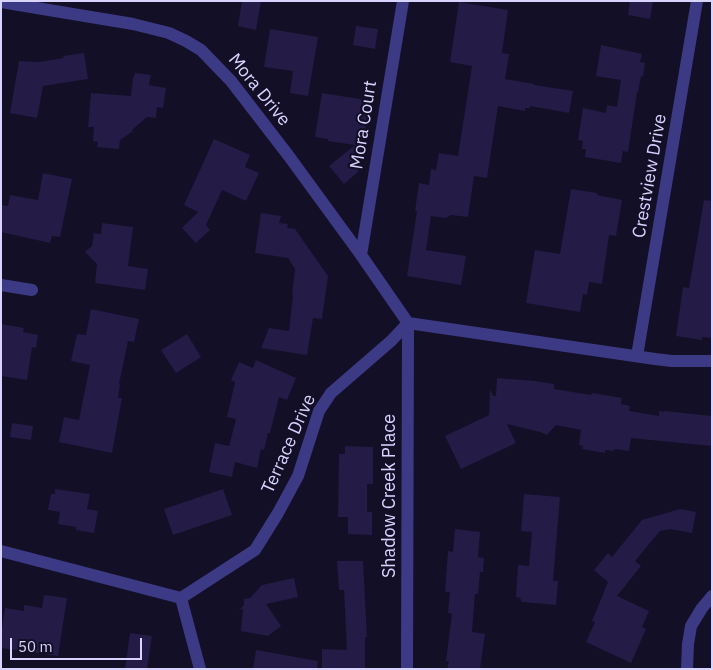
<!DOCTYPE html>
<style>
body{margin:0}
#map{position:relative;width:713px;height:670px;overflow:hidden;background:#130f26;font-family:"IBM Plex Sans",sans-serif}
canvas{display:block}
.frame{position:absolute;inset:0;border:2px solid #d9d4ff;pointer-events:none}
.scale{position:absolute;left:10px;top:638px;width:132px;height:22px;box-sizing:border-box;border:2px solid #d9d4ff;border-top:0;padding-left:6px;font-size:15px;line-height:18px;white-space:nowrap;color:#d9d4ff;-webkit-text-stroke:4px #130f26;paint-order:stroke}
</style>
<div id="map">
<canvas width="713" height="670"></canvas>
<div class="frame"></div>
<div class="scale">50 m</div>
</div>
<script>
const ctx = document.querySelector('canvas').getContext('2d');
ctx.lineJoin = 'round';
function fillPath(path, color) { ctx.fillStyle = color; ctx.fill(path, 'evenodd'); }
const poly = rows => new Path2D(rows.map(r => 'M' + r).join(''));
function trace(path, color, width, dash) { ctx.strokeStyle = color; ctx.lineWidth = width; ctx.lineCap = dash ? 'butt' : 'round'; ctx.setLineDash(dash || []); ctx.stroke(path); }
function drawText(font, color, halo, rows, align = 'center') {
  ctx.font = font + ' "IBM Plex Sans",sans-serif'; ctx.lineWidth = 4.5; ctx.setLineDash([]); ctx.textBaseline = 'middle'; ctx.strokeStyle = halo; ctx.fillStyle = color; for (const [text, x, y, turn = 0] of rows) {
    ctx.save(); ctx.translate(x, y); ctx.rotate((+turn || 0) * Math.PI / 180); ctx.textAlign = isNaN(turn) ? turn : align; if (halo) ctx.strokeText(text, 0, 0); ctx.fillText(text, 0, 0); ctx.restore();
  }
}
fillPath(poly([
 [242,1,261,1,256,30,238,26],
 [630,1,653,1,650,19,628,15],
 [459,2,508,10,502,53,509,54,505,79,534,84,534,85,573,91,569,113,530,106,530,108,525,108,525,111,498,106,487,178,474,176,468,217,451,215,446,218,431,216,426,250,466,256,461,285,407,276,417,211,415,211,419,183,429,185,431,169,436,170,439,153,458,156,472,66,450,62],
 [356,26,378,29,375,49,353,45],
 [270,29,318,37,308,96,290,93,293,71,264,67],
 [601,45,642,54,640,62,645,63,643,77,641,76,638,92,637,92,628,152,623,151,621,163,585,157,586,149,582,149,583,141,578,140,583,108,606,113,607,105,617,107,621,80,596,76],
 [84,53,88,79,43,86,37,118,10,113,19,61,39,62,64,58,63,56],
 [135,73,151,75,149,85,166,88,163,108,157,107,156,118,147,117,132,130,133,131,120,140,119,149,97,147,98,142,93,141,94,127,88,127,91,93,131,96,133,77,134,77],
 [322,93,366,100,365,105,369,105,358,172,344,184,329,166,355,145,328,141,328,139,315,137],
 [214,139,250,155,245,167,259,173,246,201,222,190,206,225,210,230,196,243,182,228,198,212,184,205],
 [43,173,72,179,60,237,52,236,50,243,1,232,1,205,8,206,10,195,38,200],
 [571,189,597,193,597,195,622,200,616,236,609,235,602,284,589,282,587,295,583,294,580,312,526,303,535,250,560,254],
 [704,200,712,201,712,338,702,337,702,340,676,336,683,287,689,288],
 [261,213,281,216,279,223,288,224,287,228,295,229,328,276,322,319,313,318,307,355,261,348,269,328,289,331,293,295,292,295,295,269,288,258,255,253],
 [102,223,133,227,128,266,148,269,145,290,95,283,97,264,85,252,92,246,94,233,101,234],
 [91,309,139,319,134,342,128,341,119,384,120,384,118,398,122,398,112,453,59,442,64,417,79,420,90,365,71,361,77,334,86,335],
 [1,324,24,328,23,332,38,335,36,348,32,347,27,380,1,376],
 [187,334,201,357,176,373,161,350],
 [256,360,296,378,287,400,279,397,270,433,268,433,264,450,261,449,257,468,235,462,232,477,209,472,215,443,229,446,236,419,227,417,235,382,231,380,239,362,253,368],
 [497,378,535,381,554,384,554,389,591,395,592,393,622,398,621,404,630,406,629,411,659,416,659,411,663,412,664,411,712,416,712,446,631,438,629,451,614,449,614,451,605,450,605,453,582,449,583,446,579,445,581,430,556,425,547,435,540,432,507,424,516,443,461,469,445,436,489,415,490,389,493,396,496,396],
 [12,423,33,426,31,440,10,437],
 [345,446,373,447,373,484,367,484,367,512,372,512,372,535,348,534,348,517,338,517,339,454,345,454],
 [55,489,90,494,87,509,98,511,94,533,76,530,76,527,58,524,60,512,48,510,51,494,55,494],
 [223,489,232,515,173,535,164,509],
 [524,494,560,497,553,581,558,581,556,605,522,602,520,598,516,597,518,565,529,566,532,532,521,531],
 [680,509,696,512,692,533,670,529,660,531,635,561,641,566,617,596,649,611,642,627,646,629,631,663,586,642,595,622,592,621,608,582,594,570,608,553,612,557,642,520],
 [455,529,480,532,478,557,484,558,483,572,480,572,478,594,475,594,472,632,485,634,480,669,447,669,449,661,446,661,452,614,448,613,450,592,445,592,448,551,453,552],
 [337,561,363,561,367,637,365,637,365,669,322,669,322,649,347,650,344,590,339,590],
 [294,578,298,597,266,604,281,626,268,636,241,631,243,609,239,610,244,605,244,599,250,598,262,585],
 [44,595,67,598,58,656,1,648,1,635,5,608,24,611,24,605,42,608],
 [130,633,152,636,147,669,125,669],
 [256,650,318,661,317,669,253,669]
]), '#241b47');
trace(poly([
 [1,2,133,24,169,33,186,41,201,50,231,81,288,155,361,255,408,323],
 [361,255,403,1],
 [1,285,32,290],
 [408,323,655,359,672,361,712,361],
 [637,356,697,1],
 [1,551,181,598,255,550,278,513,298,476,319,411,331,393,391,341,408,323],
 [181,598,200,669],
 [407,669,408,323],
 [687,669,688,644,691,626,702,608,712,596]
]), '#3d3a85', 12);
drawText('18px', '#d9d4ff', '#130f26', [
 ["Mora Drive",259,90,51],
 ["Mora Court",364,125,-81],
 ["Crestview Drive",650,176,-80],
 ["Terrace Drive",289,444,-66],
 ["Shadow Creek Place",390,496,-90]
]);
</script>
